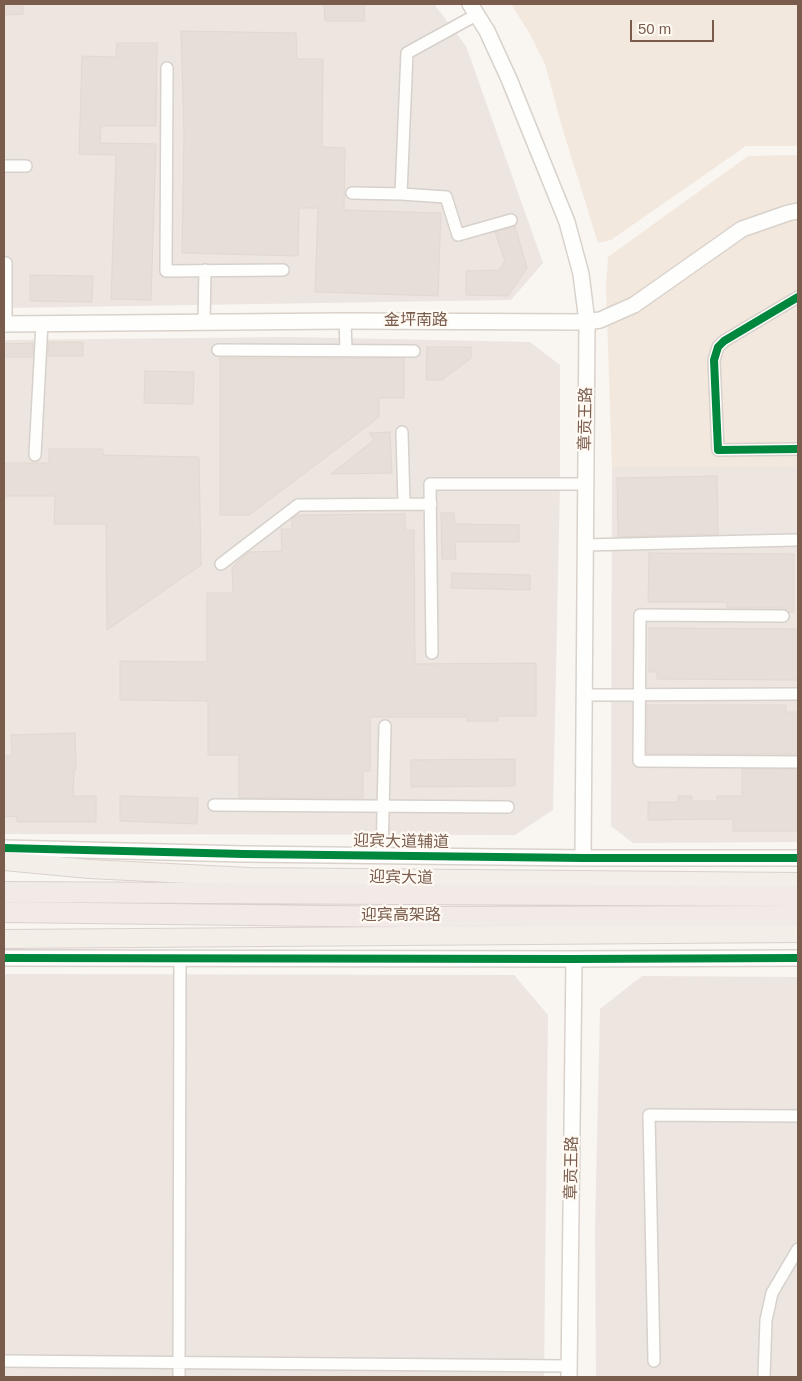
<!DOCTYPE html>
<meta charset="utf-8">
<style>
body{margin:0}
#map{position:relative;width:802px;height:1381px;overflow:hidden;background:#f9f5f0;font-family:Helvetica,sans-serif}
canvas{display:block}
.frame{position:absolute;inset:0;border:5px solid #7a5c4d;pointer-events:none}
.scale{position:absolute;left:630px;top:20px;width:84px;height:22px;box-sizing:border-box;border:2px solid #7a5c4d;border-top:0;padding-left:6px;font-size:15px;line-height:18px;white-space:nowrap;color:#7a5c4d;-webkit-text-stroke:4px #fffaf3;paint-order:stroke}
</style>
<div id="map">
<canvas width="802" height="1381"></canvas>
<div class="frame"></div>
<div class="scale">50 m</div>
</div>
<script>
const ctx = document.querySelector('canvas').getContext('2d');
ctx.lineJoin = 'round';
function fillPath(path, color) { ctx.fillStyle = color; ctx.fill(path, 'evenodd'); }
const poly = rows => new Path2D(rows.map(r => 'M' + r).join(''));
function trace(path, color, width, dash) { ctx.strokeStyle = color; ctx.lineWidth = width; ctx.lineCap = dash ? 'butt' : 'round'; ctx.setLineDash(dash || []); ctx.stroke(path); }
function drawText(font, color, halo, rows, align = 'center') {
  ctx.font = font + ' Helvetica,"Noto Sans SC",sans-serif'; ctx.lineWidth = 4.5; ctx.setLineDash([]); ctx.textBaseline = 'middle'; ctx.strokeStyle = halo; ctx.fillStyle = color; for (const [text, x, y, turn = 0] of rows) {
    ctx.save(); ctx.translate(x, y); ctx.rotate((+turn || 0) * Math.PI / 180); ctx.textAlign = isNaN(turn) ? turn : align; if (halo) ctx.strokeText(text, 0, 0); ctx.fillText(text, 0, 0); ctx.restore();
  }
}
fillPath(poly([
 [511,4,798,4,798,146,746,146,611,240,598,243,562,127,545,64,530,34],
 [798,155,798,467,612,467,606,286,608,257,748,156]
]), '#f2e8de');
fillPath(poly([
 [4,4,434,4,466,46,543,263,511,300,4,308],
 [290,337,530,342,560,365,560,483,553,810,515,835,4,834,4,340],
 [612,467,798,467,798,842,633,843,611,826],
 [4,974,514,975,548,1015,544,1377,4,1377],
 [642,976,798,977,798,1377,596,1377,595,1229,600,1009]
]), '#ede5e0');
const building = poly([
 [4,4,23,4,23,14,4,15,4,4],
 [324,4,364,4,365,21,325,21,324,4],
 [181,31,296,33,297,59,323,59,322,147,345,148,344,210,441,213,438,296,315,292,318,208,299,208,298,256,182,253,184,134,181,31],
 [117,43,157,43,156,126,101,126,100,143,156,144,151,300,111,299,116,155,79,154,82,56,116,57,117,43],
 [515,226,527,268,508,296,466,295,466,271,499,270,505,261,495,232,515,226],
 [30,275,93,276,92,302,30,301,30,275],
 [49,342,83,342,83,356,48,356,49,342],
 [33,343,33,357,4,357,4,344,33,343],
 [427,347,471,347,471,358,442,380,426,380,427,347],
 [220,358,404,358,404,398,379,398,379,417,249,515,220,515,220,358],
 [145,371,194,372,193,404,144,403,145,371],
 [390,432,392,473,331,474,374,440,369,433,390,432],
 [49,449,103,449,103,455,199,457,201,565,107,630,106,524,54,524,55,496,4,496,4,463,49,463,49,449],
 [717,476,718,534,618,537,617,478,717,476],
 [441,513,454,513,455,524,519,525,519,542,455,542,456,559,442,559,441,513],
 [405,514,405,530,414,530,415,664,536,663,536,716,498,716,498,721,467,721,467,717,370,717,370,771,363,771,363,798,239,798,239,755,208,755,208,701,120,700,120,661,207,662,207,593,233,593,232,568,237,562,249,552,282,551,281,529,292,529,292,519,297,515,405,514],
 [649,553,794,554,794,612,789,612,783,608,727,608,727,602,648,602,649,553],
 [452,573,530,575,530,590,451,588,452,573],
 [649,628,798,629,798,680,657,679,657,672,649,672,649,628],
 [647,705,786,705,786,712,798,712,798,754,647,754,647,705],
 [75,733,76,770,74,770,73,796,96,796,96,822,17,822,17,817,4,816,4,756,12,756,11,735,75,733],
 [515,759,515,786,411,787,411,760,515,759],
 [742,769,797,769,797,831,733,831,733,819,648,820,648,802,678,802,678,796,692,796,692,801,717,801,717,796,742,796,742,769],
 [120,796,198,798,197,824,120,821,120,796]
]);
fillPath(building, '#e6ded7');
trace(building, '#e2d8d2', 1);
const street = poly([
 [167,68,166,271,283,270],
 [4,166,26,166],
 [352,193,401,194,446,197,458,235,511,220],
 [401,194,407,53,476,15],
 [4,263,6,263,6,324],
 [798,297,724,341,718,347,714,360,718,450,798,449],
 [345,321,346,350],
 [204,322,205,270],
 [218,350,414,351],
 [402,432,404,504],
 [35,455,42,323],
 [585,545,795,540],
 [221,564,298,505,431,504],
 [783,616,640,615,639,761,798,762],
 [432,653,430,484,585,484],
 [584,695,797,694],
 [214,805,508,807],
 [382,856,385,726],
 [4,1361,569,1366],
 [654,1361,649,1115,798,1116],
 [179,1377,180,959],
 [764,1377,766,1320,772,1293,798,1249]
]);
const secondary = poly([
 [470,4,487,31,509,79,567,222,581,274,587,322,583,858],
 [4,324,343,321,587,322,600,320,634,305,742,229,788,213,798,211],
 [4,848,244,854,583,858,798,858],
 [4,958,574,959,798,958],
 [569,1377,574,959]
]);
const primary = poly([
 [4,861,89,869,250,877,798,882],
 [4,939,798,933]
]);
const highway = poly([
 [4,892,798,896],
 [4,912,410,917,798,916]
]);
trace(street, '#d7d1cb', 14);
trace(secondary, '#d9d2cb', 18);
trace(primary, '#dad1cc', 20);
trace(highway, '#dad1cc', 22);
trace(street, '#fefefd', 11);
trace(secondary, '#fefefd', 15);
trace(primary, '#f3eee8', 18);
trace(highway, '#f2eae7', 20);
trace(poly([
 [798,297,724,341,718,347,714,360,718,450,798,449],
 [4,848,244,854,583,858,798,858],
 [4,958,574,959,798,958]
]), '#00873e', 8);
drawText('16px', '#7a5c4d', '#fffaf3', [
 ["金坪南路",416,321],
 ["章贡王路",586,419,-89],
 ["迎宾大道辅道",401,842,1],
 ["迎宾大道",401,878,1],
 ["迎宾高架路",401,916],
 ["章贡王路",572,1168,-89]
]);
</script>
